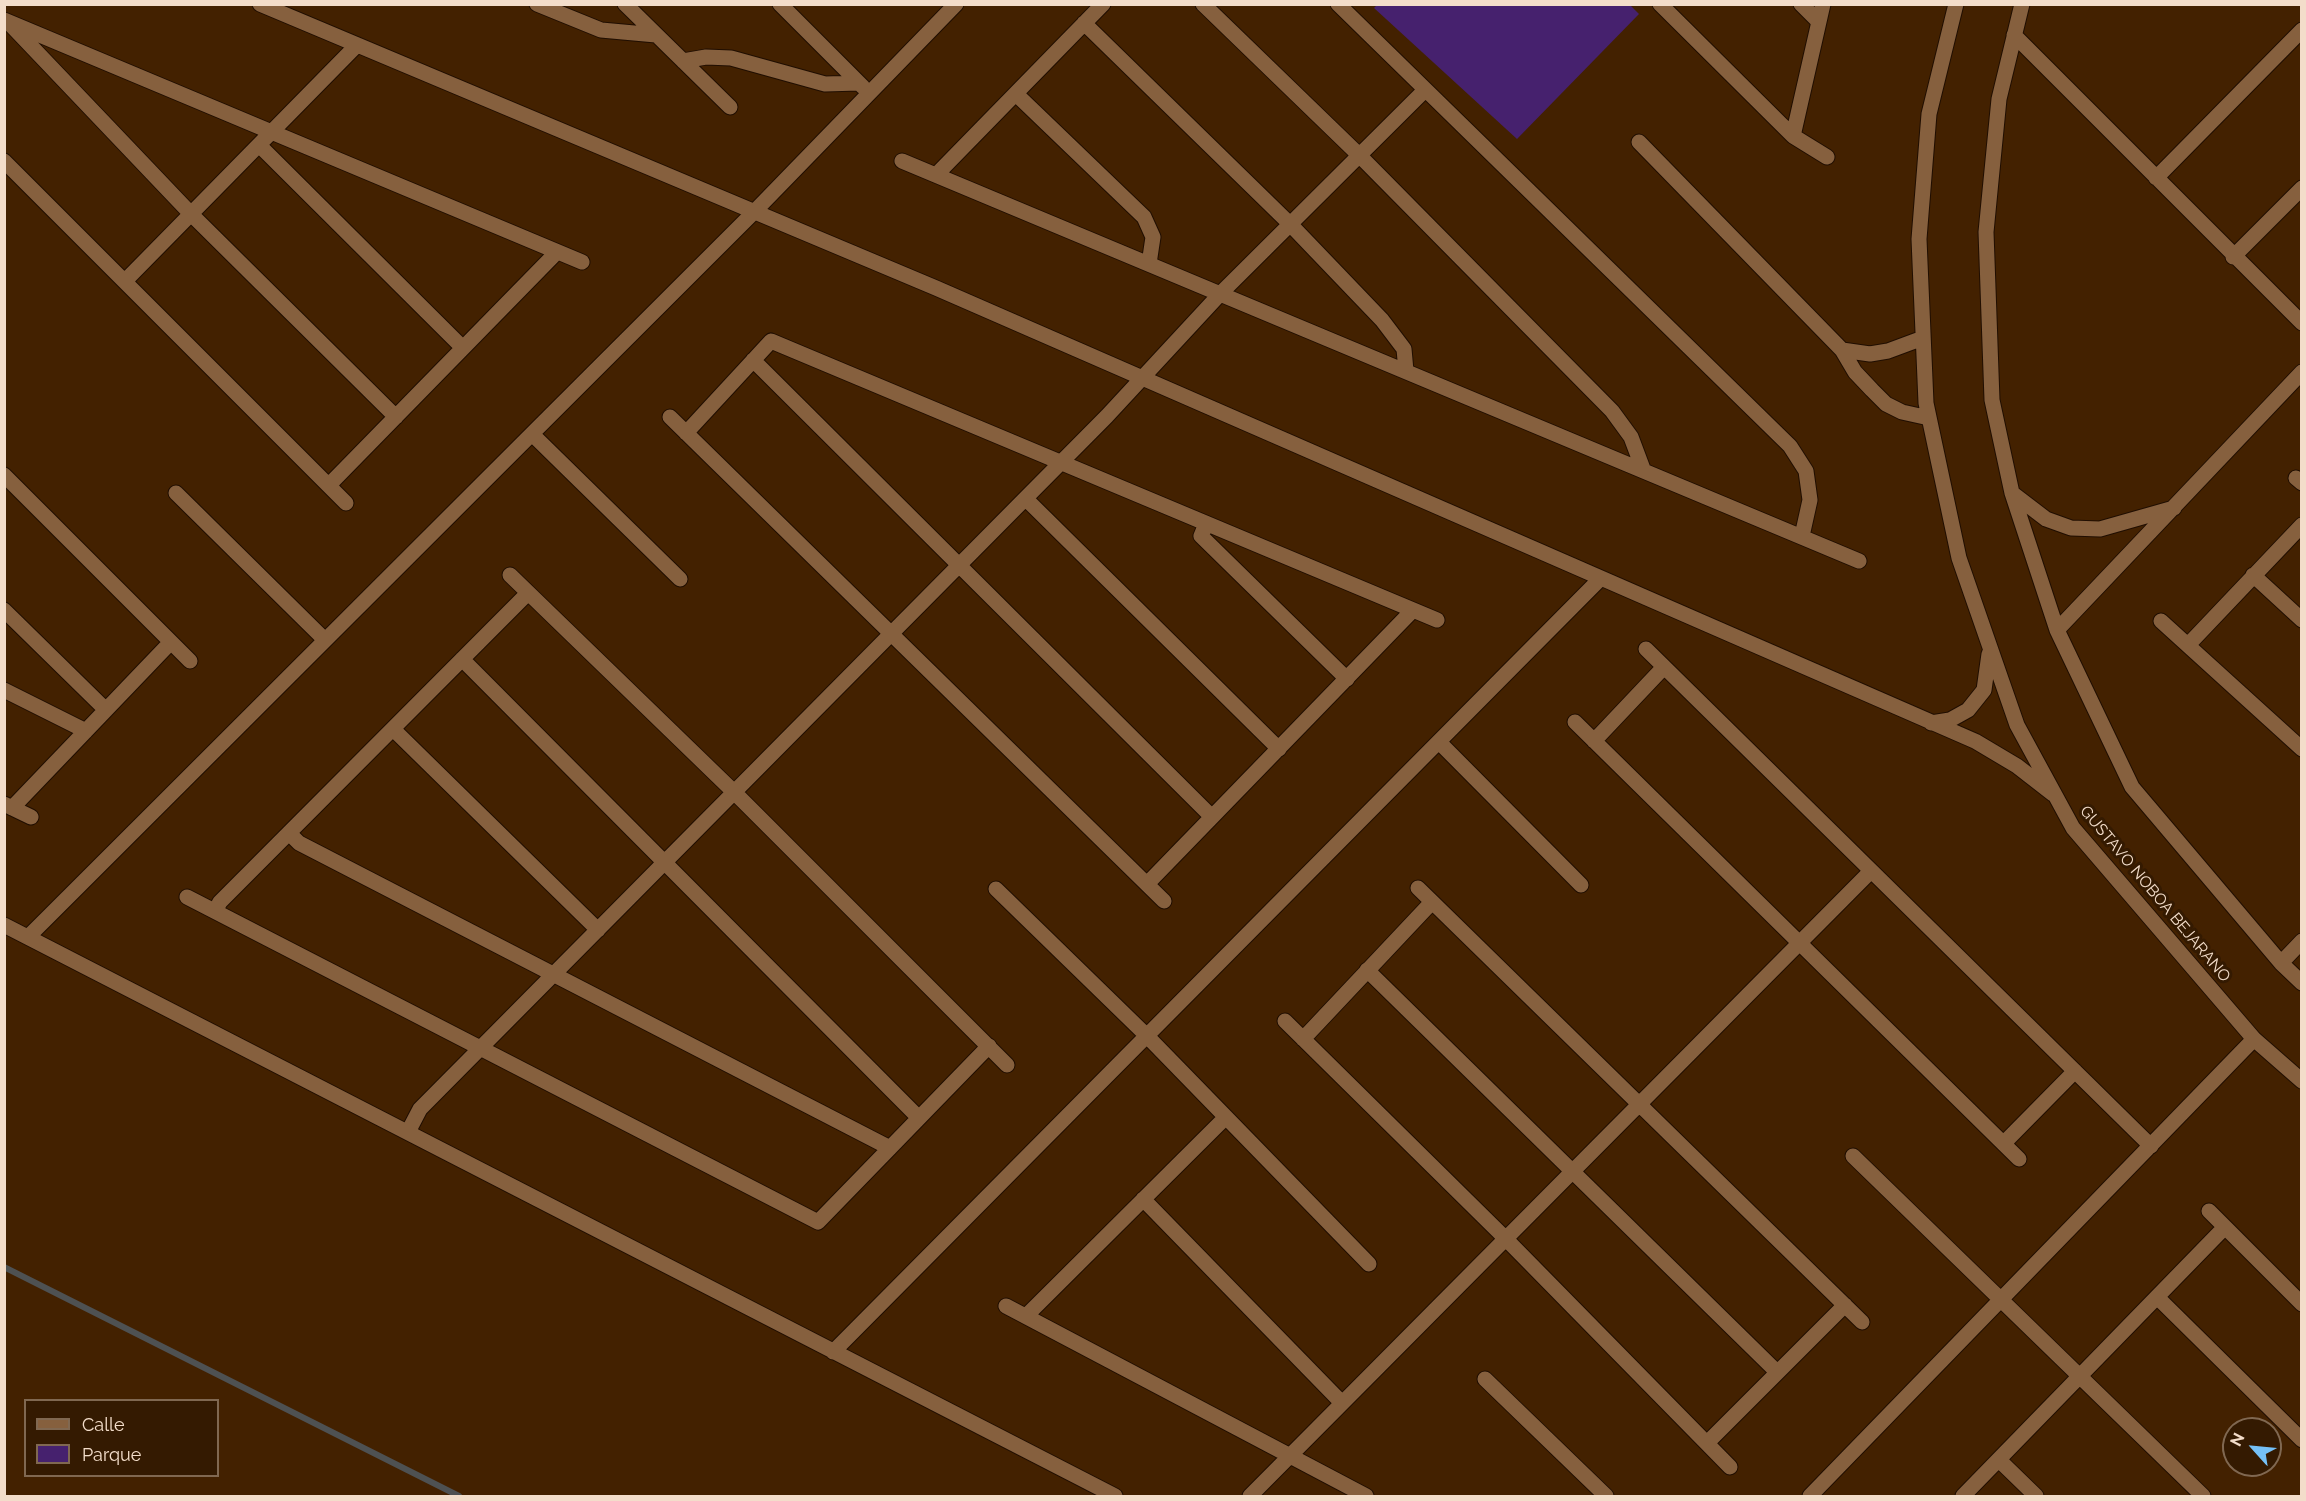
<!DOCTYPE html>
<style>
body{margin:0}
#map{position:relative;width:2306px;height:1501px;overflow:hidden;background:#432100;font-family:Raleway,sans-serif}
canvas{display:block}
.frame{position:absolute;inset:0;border:6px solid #f3ddca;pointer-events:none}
.legend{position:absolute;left:24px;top:1399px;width:195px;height:78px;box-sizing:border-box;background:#341a01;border:2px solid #806851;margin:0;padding:8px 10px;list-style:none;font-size:18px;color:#f3ddca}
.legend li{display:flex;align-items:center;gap:12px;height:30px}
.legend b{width:30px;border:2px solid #806851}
.north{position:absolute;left:2222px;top:1417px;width:60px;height:60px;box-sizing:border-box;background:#341a01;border:2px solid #806851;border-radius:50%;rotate:297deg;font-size:16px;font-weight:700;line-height:24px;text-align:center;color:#f3ddca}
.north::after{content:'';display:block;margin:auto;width:21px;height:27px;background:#75c0f6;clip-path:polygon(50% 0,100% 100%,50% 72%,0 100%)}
</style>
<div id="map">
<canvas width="2306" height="1501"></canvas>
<div class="frame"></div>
<ul class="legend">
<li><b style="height:8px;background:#86603e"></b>Calle</li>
<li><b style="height:16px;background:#46216e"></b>Parque</li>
</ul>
<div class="north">N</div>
</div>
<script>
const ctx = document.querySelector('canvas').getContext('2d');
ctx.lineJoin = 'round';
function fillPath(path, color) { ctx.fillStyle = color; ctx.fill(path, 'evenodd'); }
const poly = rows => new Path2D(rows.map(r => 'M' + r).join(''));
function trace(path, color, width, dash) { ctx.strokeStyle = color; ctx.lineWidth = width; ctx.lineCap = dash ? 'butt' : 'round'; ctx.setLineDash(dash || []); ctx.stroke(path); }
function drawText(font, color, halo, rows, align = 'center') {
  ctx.font = font + ' Raleway,sans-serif'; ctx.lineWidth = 6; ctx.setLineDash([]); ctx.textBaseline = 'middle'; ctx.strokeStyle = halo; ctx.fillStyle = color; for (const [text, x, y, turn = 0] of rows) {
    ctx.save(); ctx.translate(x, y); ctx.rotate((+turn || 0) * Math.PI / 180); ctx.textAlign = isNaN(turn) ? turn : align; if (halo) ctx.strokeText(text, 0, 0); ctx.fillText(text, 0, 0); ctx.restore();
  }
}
fillPath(poly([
 [1377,5,1629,4,1639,14,1517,139,1374,8]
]), '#46216e');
trace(poly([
 [4,1267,459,1496]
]), '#4e5152', 6);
const minor = poly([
 [260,4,936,288,1975,741,2017,766,2053,794],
 [537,4,601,30,656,35],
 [625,4,730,107],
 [780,4,863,87],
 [1203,4,1359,155,1612,411,1631,437,1643,469],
 [1338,4,1790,446,1806,471,1810,500,1802,536],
 [1660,4,1793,136,1827,157],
 [1801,4,1819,22],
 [1956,4,1929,114,1919,239,1926,403,1959,558,2017,725,2073,828,2254,1039,2302,1081],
 [2022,4,1999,99,1986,232,1992,400,2012,493,2057,630,2132,787,2281,963,2302,983],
 [4,20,582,262],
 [1084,23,1290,224,1382,320,1404,349,1406,371],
 [11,25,191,214,396,417],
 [2014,35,2302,323],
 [683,61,706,57,731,58,825,84,859,83],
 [1016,94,1144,217,1153,237,1149,264],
 [1793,136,1823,4],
 [1639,142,1842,350,1855,372,1872,390,1886,404,1902,412,1929,418],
 [259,145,463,348],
 [4,161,346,503],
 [902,161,1859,561],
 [936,175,1103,4],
 [2156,178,2302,30],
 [2233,257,2302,188],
 [125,281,357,45],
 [1842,350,1870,354,1888,351,1923,338],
 [753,360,1212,817],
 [670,417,1164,901],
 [686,433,771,341,1437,620],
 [532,434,680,579],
 [4,475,190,661],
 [2296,478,2302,483],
 [329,485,557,252],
 [176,493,325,640],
 [2012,493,2046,519,2071,528,2100,529,2174,508],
 [1026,499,1279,749],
 [1206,524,1201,536,1347,679],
 [510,575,735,793,1007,1065],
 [2253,575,2302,620],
 [4,610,106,710],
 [2161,621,2302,749],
 [2057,630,2302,372],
 [2188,645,2302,525],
 [1646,649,2151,1146],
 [462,659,919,1118],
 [4,690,86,731],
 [1575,722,2019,1159],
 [1931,723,1950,720,1968,710,1984,690,1989,654],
 [393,729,598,930],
 [1594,741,1664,667],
 [1439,742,1581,885],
 [4,804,31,817],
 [12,808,170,643],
 [289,833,299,843,890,1148],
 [1147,884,1413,610],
 [1418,888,1862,1322],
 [996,889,1146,1035,1369,1264],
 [187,897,818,1222,989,1046],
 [215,911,220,902,528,593],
 [4,925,1115,1496],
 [28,937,754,212,956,4],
 [2281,963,2302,941],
 [1367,970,1777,1372],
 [1285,1021,1505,1238,1730,1467],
 [1303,1039,1432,902],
 [408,1132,420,1109,1107,416,1220,294,1425,90],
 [2004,1143,2075,1071],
 [1853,1156,2203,1496],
 [1143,1199,1342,1403],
 [2209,1211,2302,1304],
 [2157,1297,2302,1440],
 [1006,1306,1366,1496],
 [1026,1316,1226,1117],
 [833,1352,1600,579],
 [1485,1379,1606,1496],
 [1707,1443,1845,1305],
 [1999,1460,2036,1496],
 [1250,1496,1871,871],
 [1810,1496,2254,1039],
 [1963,1496,2225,1227]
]);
trace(minor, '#200e01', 17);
trace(minor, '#86603e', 15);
drawText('16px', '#f3ddca', '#341a01', [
 ["GUSTAVO NOBOA BEJARANO",2155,894,50]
]);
</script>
